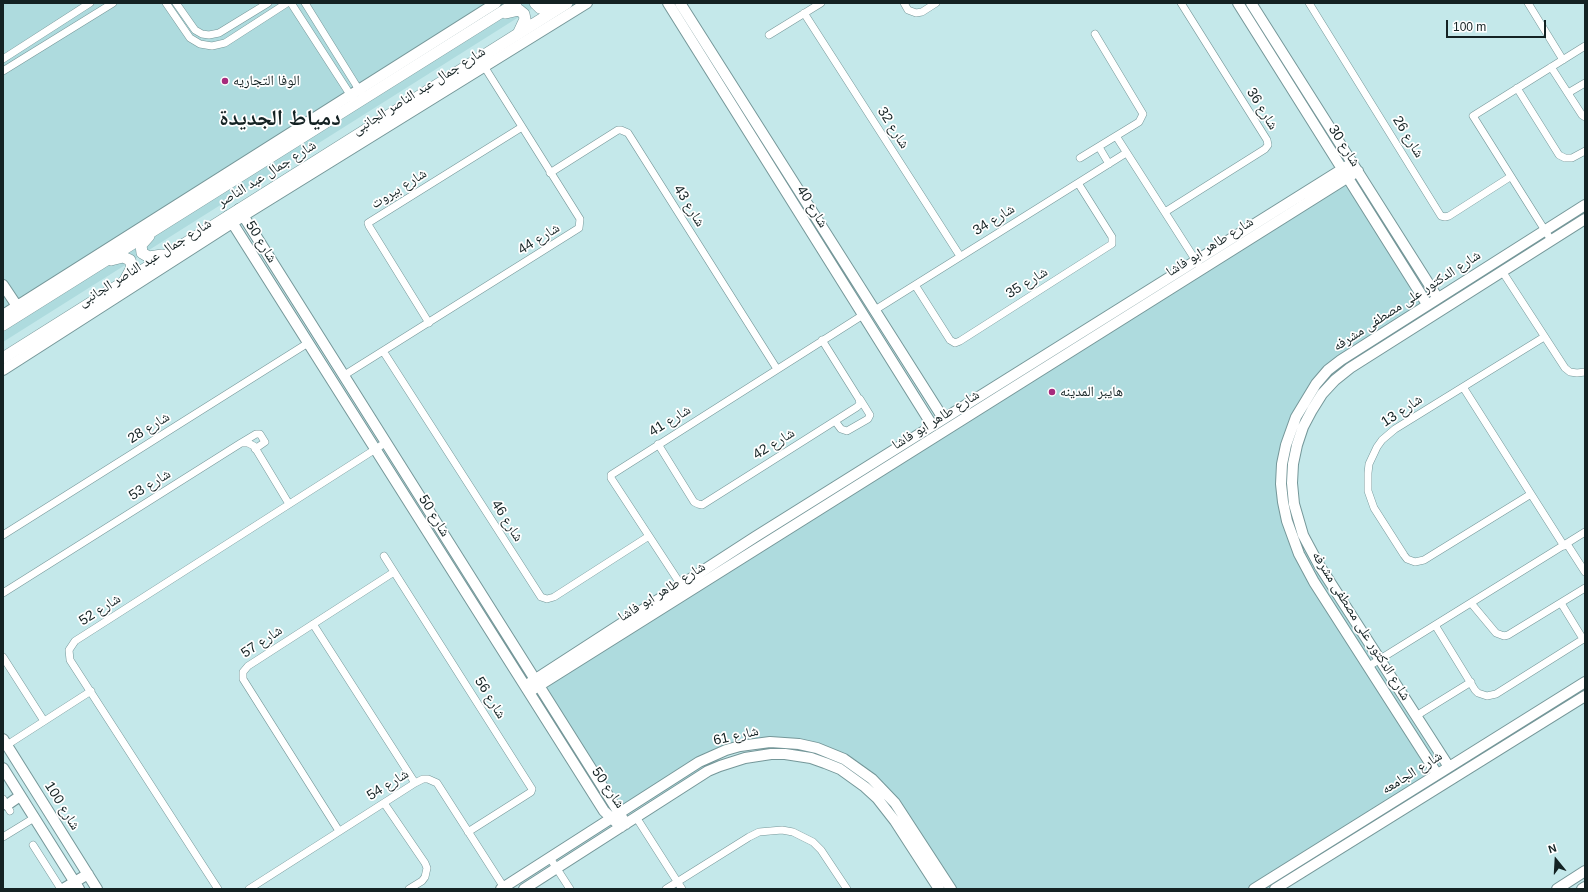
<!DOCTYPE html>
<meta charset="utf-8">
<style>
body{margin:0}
#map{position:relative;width:1588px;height:892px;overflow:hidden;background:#c4e8ea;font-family:Arial,sans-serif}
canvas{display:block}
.frame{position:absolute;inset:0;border:4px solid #142223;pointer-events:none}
.north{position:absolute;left:1536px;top:840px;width:40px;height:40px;-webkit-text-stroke:3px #fff;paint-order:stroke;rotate:342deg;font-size:11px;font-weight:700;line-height:16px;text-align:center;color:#142223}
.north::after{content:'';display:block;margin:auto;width:14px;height:18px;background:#142223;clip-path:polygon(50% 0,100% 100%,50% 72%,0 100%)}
.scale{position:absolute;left:1446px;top:20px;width:100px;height:18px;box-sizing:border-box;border:2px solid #142223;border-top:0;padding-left:5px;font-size:12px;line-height:14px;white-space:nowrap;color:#142223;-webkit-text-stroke:3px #fff;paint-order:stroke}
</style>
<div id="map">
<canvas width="1588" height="892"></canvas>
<div class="frame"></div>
<div class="north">N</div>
<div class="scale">100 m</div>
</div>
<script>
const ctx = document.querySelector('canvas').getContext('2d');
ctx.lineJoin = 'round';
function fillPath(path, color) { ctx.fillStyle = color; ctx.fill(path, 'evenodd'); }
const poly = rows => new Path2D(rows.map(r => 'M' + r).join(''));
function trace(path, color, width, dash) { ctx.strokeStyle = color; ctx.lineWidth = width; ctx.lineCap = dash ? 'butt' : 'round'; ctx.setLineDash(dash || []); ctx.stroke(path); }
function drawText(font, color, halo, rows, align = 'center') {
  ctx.font = font + ' Arial,"Noto Naskh Arabic",sans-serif'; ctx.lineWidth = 3.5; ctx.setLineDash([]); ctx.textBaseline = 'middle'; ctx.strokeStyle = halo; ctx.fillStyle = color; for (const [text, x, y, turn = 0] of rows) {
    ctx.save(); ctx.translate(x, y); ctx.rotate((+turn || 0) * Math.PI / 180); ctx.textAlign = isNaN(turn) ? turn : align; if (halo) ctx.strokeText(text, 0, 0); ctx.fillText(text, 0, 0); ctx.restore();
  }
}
fillPath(poly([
 [3,3,541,3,3,342],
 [1349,170,1435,306,1363,351,1332,375,1308,406,1295,436,1289,500,1296,533,1309,559,1447,776,1268,889,946,889,888,802,872,786,847,767,832,759,812,753,789,749,754,749,735,753,717,759,617,821,532,686]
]), '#aedbde');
const street = poly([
 [166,3,190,38,200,44,212,46,225,43,287,3],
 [176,3,195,30,202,34,209,35,219,33,268,3],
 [291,3,353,99],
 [305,3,361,93],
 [904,3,908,10,916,13,922,12,936,3],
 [1309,3,1441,216,1445,217,1449,216,1510,177],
 [1528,3,1563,60],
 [804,13,960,256],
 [769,35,821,3],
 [3,59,90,3],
 [1551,67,1582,115,1585,117],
 [3,71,113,3],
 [1517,88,1559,155,1565,158,1572,158,1585,151],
 [1568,93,1585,83],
 [1116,136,1198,264],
 [1099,147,1109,164],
 [1080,158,1139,122,1143,114,1095,34],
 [550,173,618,130,621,130,628,133,777,369],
 [1165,212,1265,149,1268,145,1267,140,1181,3],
 [1551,240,1473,116,1585,46],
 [1502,271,1565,368,1570,372,1577,373,1585,372],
 [915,285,950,340,955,343,960,341,1112,244,1112,237,1078,183],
 [875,310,1126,153],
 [429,323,369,226,368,223,522,127],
 [383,351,541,597,547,599,554,597,649,536],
 [343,376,579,228,580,219,482,63],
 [1463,387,1564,546],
 [835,421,841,429,847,431,868,419,870,415,860,399],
 [241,443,256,434,260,434,265,442,255,449],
 [658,444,694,502,698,504,702,505,857,407,860,404,859,399,822,340],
 [1531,494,1424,560,1415,562,1407,559,1404,555,1374,508,1368,491,1368,473,1369,464,1377,447,1382,440,1395,429,1544,337],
 [3,535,308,343],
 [1567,544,1585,572],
 [384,556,532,789,531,792,468,832],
 [683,588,611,478,611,475,863,315],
 [3,593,241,443,248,443,254,446,289,504],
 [1471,603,1496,633,1504,636,1508,635,1585,588],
 [1561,603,1583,639],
 [313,624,415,783],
 [1435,625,1475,690,1478,693,1487,696,1496,694,1585,638],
 [3,657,44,721],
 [1369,666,1585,532],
 [1416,716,1471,682],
 [7,745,91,691],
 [3,799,10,811],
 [384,803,425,863,427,868,425,877,422,881,409,889],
 [636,817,682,889],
 [339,831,243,679,243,672,248,666,394,572],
 [3,837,34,818],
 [33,845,61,889],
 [550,858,570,889],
 [218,889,70,660,69,650,75,641,385,443],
 [249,889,415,783,423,779,428,779,437,783,505,889],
 [666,889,749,837,759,832,782,830,793,832,813,842,821,850,847,889]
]);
const secondary = poly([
 [668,3,932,425],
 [680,3,943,418],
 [1238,3,1427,304],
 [1251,3,1437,297],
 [239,209,626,824],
 [228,216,604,811,621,827],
 [3,285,21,312],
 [3,315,496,3],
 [3,370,243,216,587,3],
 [525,686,755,537,1352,163],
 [529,692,1358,171],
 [3,739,97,889],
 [1449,767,1319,565,1303,535,1294,504,1292,483,1293,464,1297,445,1303,427,1312,410,1322,394,1335,380,1350,368,1585,219],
 [3,768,79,889],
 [1437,774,1314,582,1299,554,1287,521,1283,502,1281,484,1282,464,1286,445,1296,417,1316,384,1328,370,1341,360,1585,205],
 [7,805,20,796],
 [63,889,88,874],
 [501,889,699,762,726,750,740,746,770,742,799,744,817,748,844,759,872,779,895,803,951,889],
 [524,889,708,771,720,766,745,758,771,754,785,754,811,758,825,763,840,769,865,787,877,798,895,821,939,889],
 [1254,889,1585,682],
 [1275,889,1585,696],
 [1557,889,1585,871],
 [1582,889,1585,887]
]);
const primary = poly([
 [535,3,540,8,559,5],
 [506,13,519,10,524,14,525,19,518,34],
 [149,236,141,245,142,253,149,257,162,255],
 [111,260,123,257,130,260,132,267,125,280],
 [3,325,516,3],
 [3,358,567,3]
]);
trace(street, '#759799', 8);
trace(secondary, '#759799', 12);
trace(primary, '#759799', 12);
trace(street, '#fff', 7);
trace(secondary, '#fff', 10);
trace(primary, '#fff', 11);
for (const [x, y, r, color] of [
 [225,81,4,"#a72a7c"],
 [1052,392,4,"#a72a7c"]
]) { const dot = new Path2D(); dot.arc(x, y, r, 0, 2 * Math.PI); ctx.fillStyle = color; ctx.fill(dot); trace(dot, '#fff', 1.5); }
drawText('14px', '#142223', '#fff', [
 ["الوفا التجاريه",233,81],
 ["هايبر المدينه",1060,392]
], 'left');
drawText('14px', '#142223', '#fff', [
 ["شارع جمال عبد الناصر الجانبى",419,91,-32],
 ["شارع 36",1262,109,58],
 ["شارع 32",893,128,57],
 ["شارع 26",1408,137,58],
 ["شارع 30",1344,146,57],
 ["شارع جمال عبد الناصر",267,174,-32],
 ["شارع بيروت",399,189,-32],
 ["شارع 43",689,206,58],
 ["شارع 40",812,207,58],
 ["شارع 34",994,220,-32],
 ["شارع 44",539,239,-32],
 ["شارع 50",261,242,58],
 ["شارع طاهر ابو فاشا",1210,247,-32],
 ["شارع جمال عبد الناصر الجانبى",145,263,-32],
 ["شارع 35",1027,283,-32],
 ["شارع الدكتور على مصطفى مشرفه",1407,301,-33],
 ["شارع 13",1402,411,-34],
 ["شارع طاهر ابو فاشا",936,420,-32],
 ["شارع 41",670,421,-32],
 ["شارع 28",149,428,-32],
 ["شارع 42",774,444,-32],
 ["شارع 53",150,485,-32],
 ["شارع 50",434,516,58],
 ["شارع 46",507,521,57],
 ["شارع طاهر ابو فاشا",662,592,-32],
 ["شارع 52",100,610,-33],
 ["شارع الدكتور على مصطفى مشرفه",1361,626,58],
 ["شارع 57",262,642,-34],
 ["شارع 56",490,698,58],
 ["شارع 61",736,736,-13],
 ["شارع الجامعه",1412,773,-32],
 ["شارع 54",388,785,-32],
 ["شارع 50",608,788,55],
 ["شارع 100",62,806,58]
]);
drawText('bold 22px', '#142223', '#fff', [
 ["دمياط الجديدة",280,119]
]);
</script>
